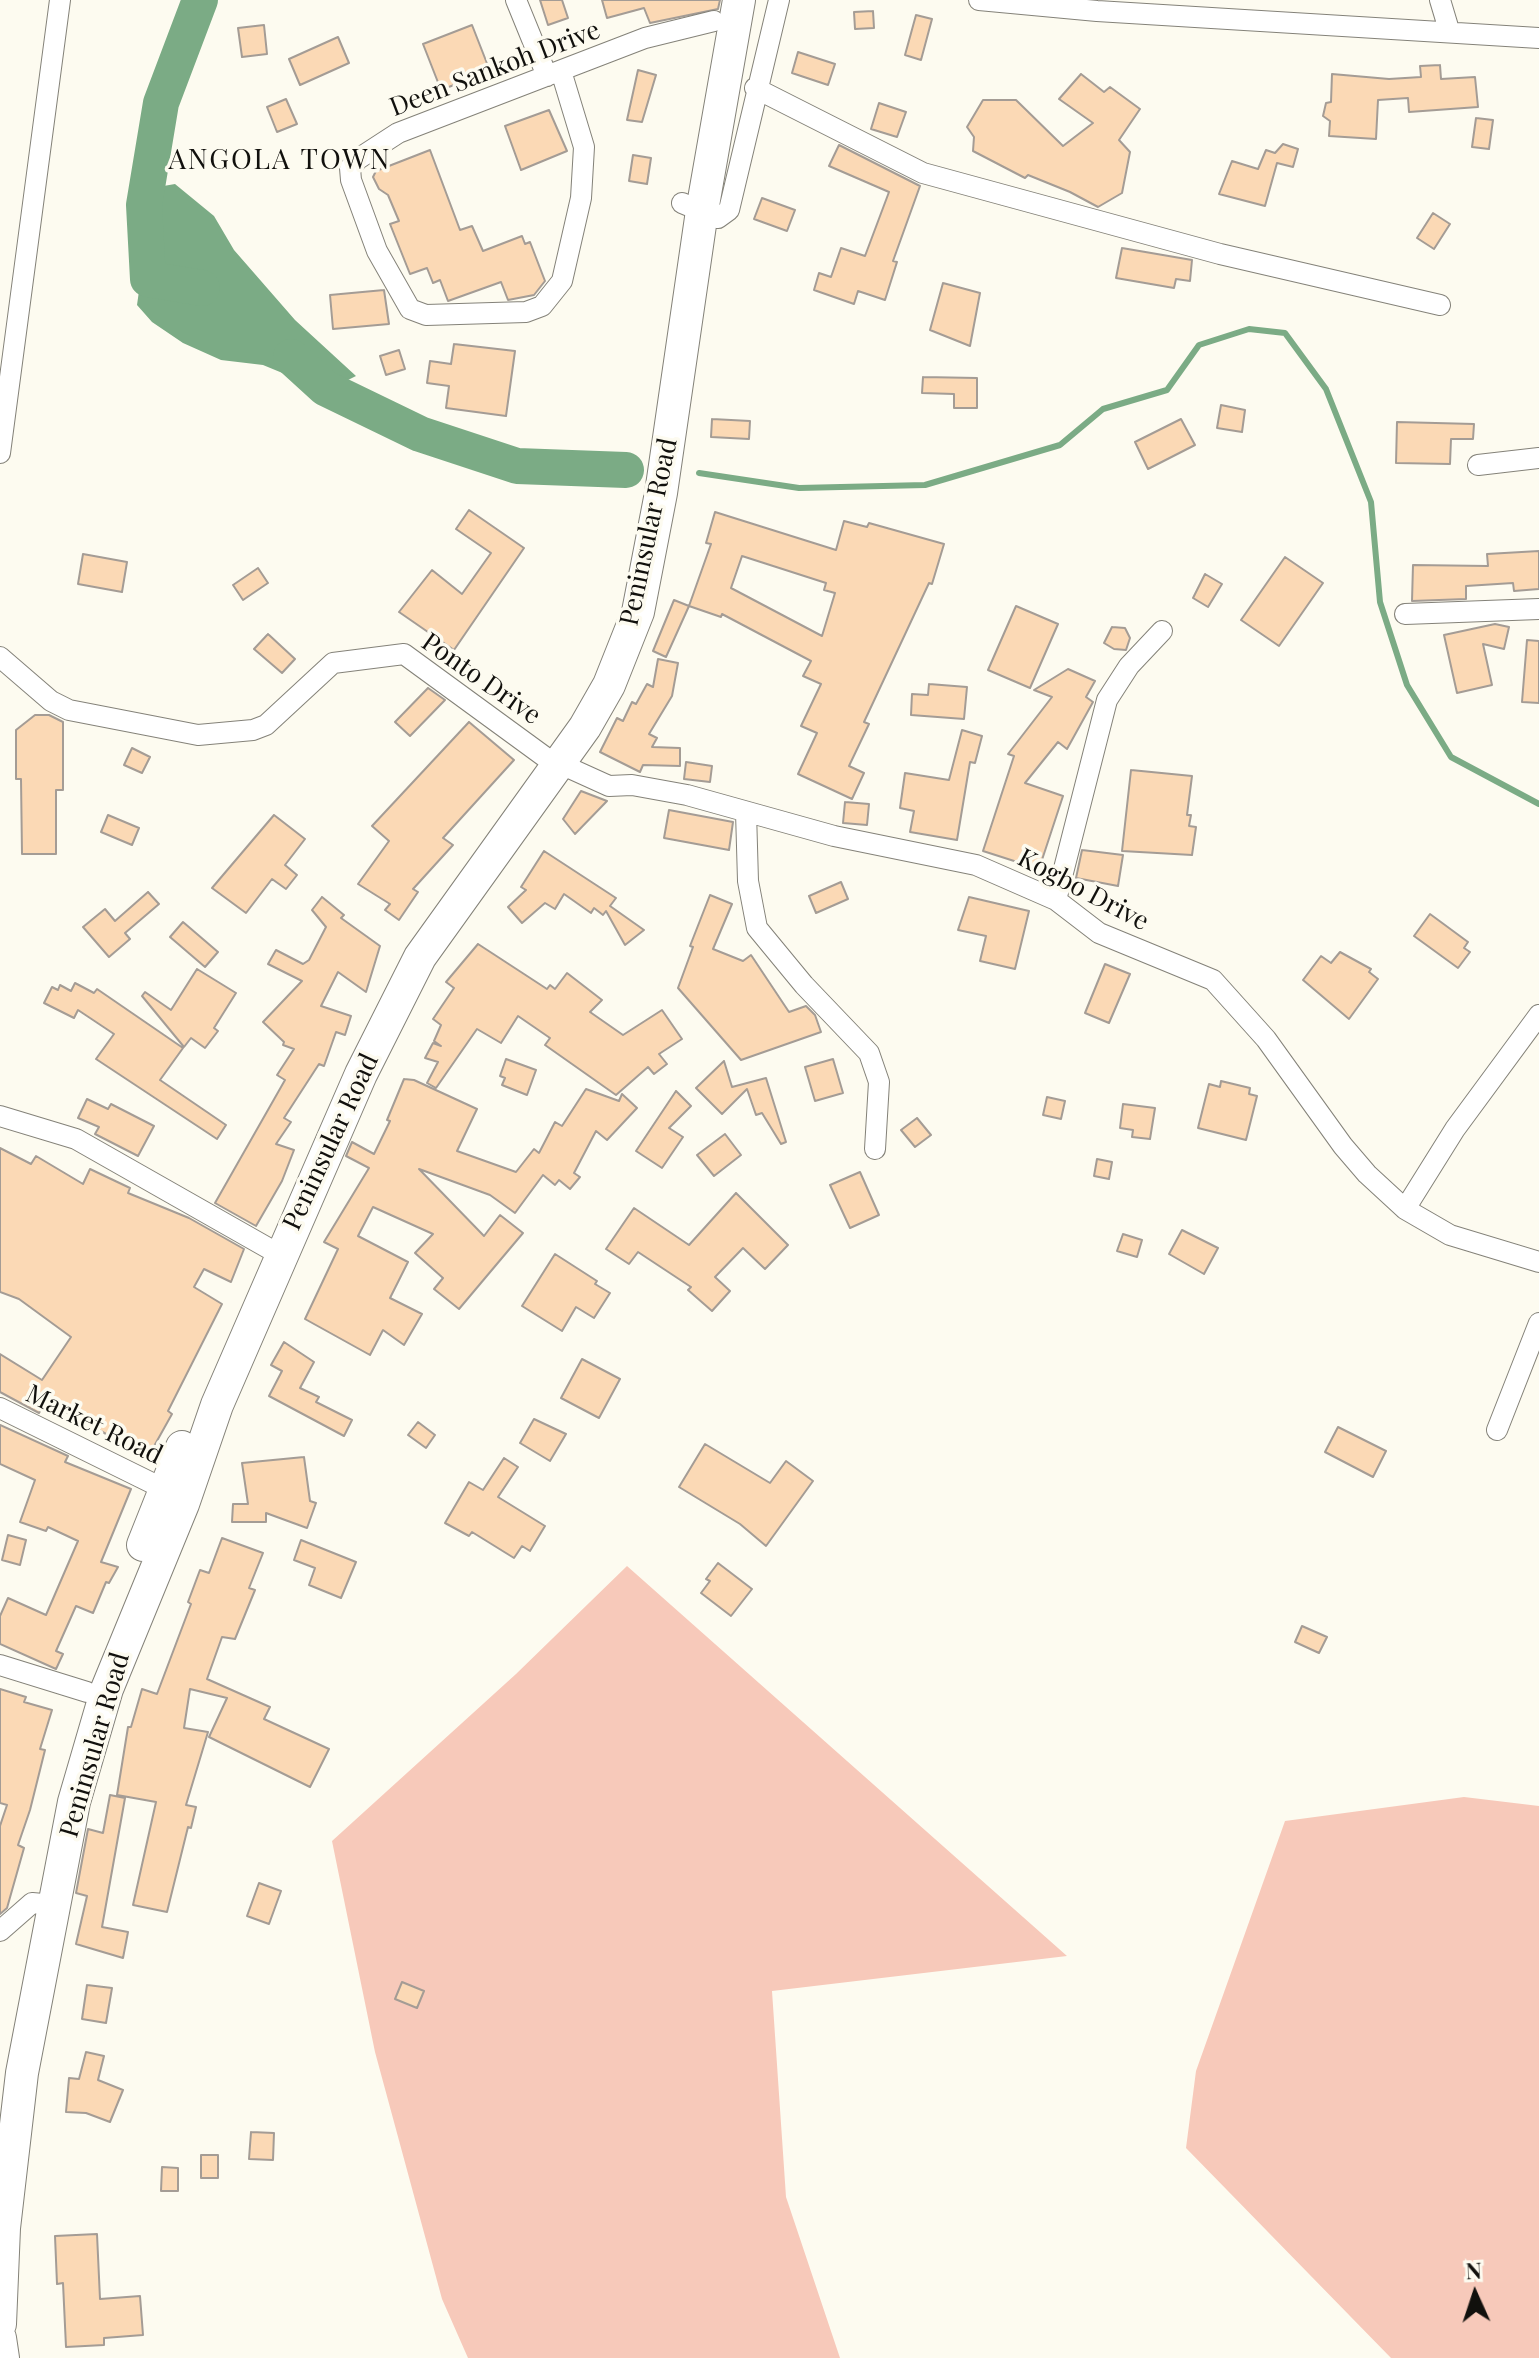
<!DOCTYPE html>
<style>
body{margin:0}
#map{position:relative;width:1539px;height:2358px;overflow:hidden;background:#fdfbf0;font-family:"Playfair Display",serif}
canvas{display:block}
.north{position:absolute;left:1435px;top:2254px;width:80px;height:80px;-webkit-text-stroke:6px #fdfbf0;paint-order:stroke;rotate:357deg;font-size:22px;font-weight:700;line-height:32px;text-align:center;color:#11100d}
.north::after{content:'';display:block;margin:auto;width:28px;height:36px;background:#11100d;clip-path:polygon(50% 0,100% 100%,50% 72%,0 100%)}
</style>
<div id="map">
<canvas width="1539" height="2358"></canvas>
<div class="north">N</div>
</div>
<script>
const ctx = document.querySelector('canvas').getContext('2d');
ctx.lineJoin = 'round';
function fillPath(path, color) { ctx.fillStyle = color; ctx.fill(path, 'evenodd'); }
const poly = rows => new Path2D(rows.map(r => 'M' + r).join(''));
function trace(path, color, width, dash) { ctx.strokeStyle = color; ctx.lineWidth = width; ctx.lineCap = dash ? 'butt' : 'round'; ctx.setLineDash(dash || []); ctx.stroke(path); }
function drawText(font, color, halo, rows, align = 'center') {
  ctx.font = font + ' "Playfair Display",serif'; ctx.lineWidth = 7; ctx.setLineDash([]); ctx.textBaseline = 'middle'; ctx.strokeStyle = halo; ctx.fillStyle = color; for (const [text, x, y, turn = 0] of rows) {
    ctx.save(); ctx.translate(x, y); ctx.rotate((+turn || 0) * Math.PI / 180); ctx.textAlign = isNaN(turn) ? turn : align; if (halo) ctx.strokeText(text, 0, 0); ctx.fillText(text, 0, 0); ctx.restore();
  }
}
fillPath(poly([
 [627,1566,1067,1956,772,1991,786,2197,840,2358,468,2358,442,2299,375,2052,332,1841,516,1674],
 [1464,1797,1539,1806,1539,2358,1391,2358,1186,2148,1196,2071,1285,1821]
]), '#f7c9ba');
fillPath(poly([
 [175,184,214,216,234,250,295,320,356,376,316,396,297,379,263,365,221,360,183,343,152,322,137,305,139,291,152,290,161,261,152,188]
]), '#7bab85');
trace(poly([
 [699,473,799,488,925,485,1060,445,1103,409,1167,390,1199,345,1249,329,1285,333,1326,389,1371,502,1380,602,1407,685,1451,757,1539,804]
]), '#7bab85', 6);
trace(poly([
 [200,0,161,103,144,205,148,279,202,288],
 [291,357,325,388,420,434,517,466,626,470]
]), '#7bab85', 36);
const building = poly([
 [540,0,562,0,568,18,548,25,540,0],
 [602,0,720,0,718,9,650,23,644,8,607,18,602,0],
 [873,11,874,28,855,29,854,12,873,11],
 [916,15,932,19,921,60,905,55,916,15],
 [264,25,267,54,242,57,238,28,264,25],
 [472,25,490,71,441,90,423,44,472,25],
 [338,37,349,63,300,85,289,59,338,37],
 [798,52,835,64,828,85,792,73,798,52],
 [1440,65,1441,79,1475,77,1478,107,1409,112,1408,98,1378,100,1376,139,1329,136,1330,121,1323,116,1326,103,1331,102,1332,74,1389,79,1421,77,1420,66,1440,65],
 [638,70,656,75,642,122,627,120,638,70],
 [1081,74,1104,92,1110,87,1140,109,1119,140,1130,152,1122,193,1098,207,1070,192,1028,175,1025,178,973,151,974,137,967,127,983,100,1016,100,1063,146,1093,123,1059,99,1081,74],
 [286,99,297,124,277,132,267,107,286,99],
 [879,103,906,112,897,137,871,129,879,103],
 [549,110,567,151,521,170,505,126,549,110],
 [1476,118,1493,120,1489,149,1472,147,1476,118],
 [1283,144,1298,149,1293,167,1277,163,1265,206,1219,194,1232,161,1258,169,1266,150,1275,153,1283,144],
 [839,145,920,186,893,261,897,262,885,300,858,291,854,304,814,290,819,273,831,277,841,248,865,256,889,192,829,166,839,145],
 [430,150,460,230,472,226,483,251,522,236,525,244,530,242,545,281,534,295,508,300,501,282,448,301,440,280,433,283,427,268,410,274,390,224,399,221,388,195,379,189,373,177,376,171,430,150],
 [633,155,651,158,647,184,629,181,633,155],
 [762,198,795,210,787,231,754,219,762,198],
 [1433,213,1450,224,1434,249,1417,238,1433,213],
 [1122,248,1192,260,1190,281,1176,279,1174,288,1116,278,1122,248],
 [943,283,980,293,970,346,930,330,943,283],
 [384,290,389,324,333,329,330,295,384,290],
 [454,344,515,351,506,416,446,408,449,386,427,383,430,361,451,364,454,344],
 [399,350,405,369,386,375,380,356,399,350],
 [923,377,977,378,977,408,954,408,954,394,922,393,923,377],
 [1221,405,1245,410,1242,432,1217,428,1221,405],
 [712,419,750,421,749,439,711,437,712,419],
 [1181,419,1195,445,1148,469,1135,442,1181,419],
 [1397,422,1474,424,1473,439,1451,439,1450,464,1396,463,1397,422],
 [469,510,524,548,454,650,399,612,432,570,462,594,491,553,456,529,469,510],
 [715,512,836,550,844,521,867,527,869,523,944,544,932,584,929,583,864,722,869,724,849,766,864,773,852,799,798,774,817,733,801,726,821,684,803,676,811,661,722,614,721,617,689,606,666,657,653,651,674,600,689,606,711,544,706,543,715,512],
 [742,556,826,583,824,590,835,593,822,636,731,588,742,556],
 [1539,551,1539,589,1514,591,1513,583,1466,586,1466,599,1412,601,1413,565,1488,566,1487,554,1539,551],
 [83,554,127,562,122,592,78,584,83,554],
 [1285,557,1323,583,1279,646,1241,620,1285,557],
 [258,568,268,583,243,600,233,585,258,568],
 [1205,574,1222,584,1208,607,1193,598,1205,574],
 [1016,606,1058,624,1030,688,988,670,1016,606],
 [1495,624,1509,627,1504,649,1483,644,1492,685,1457,693,1444,635,1495,624],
 [1112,627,1125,628,1130,638,1126,650,1114,649,1104,643,1112,627],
 [268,634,295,659,282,673,254,649,268,634],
 [1527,640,1539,641,1539,703,1522,702,1527,640],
 [658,659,678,663,672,696,649,734,657,738,652,747,680,748,680,766,643,765,640,772,600,752,617,718,623,721,632,702,636,704,647,684,653,687,658,659],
 [1068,669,1095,681,1086,697,1093,702,1067,749,1058,742,1025,783,1063,796,1039,869,983,851,1014,756,1008,754,1052,697,1034,690,1068,669],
 [929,684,967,687,964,719,911,715,912,694,928,695,929,684],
 [428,688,445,700,410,736,395,722,428,688],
 [35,715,49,715,63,722,63,790,56,790,56,854,22,854,21,779,16,779,16,730,35,715],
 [469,722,514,760,443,838,453,845,413,889,418,892,399,920,385,910,390,904,358,884,389,841,372,826,469,722],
 [962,730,982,736,975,763,970,762,957,840,910,832,914,811,900,808,905,773,949,780,962,730],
 [132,748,150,757,142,773,124,765,132,748],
 [686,762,712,766,710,782,684,779,686,762],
 [1131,770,1192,776,1187,815,1191,815,1189,826,1196,827,1192,855,1122,851,1131,770],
 [581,791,607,801,575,834,563,819,581,791],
 [845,802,869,804,867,825,843,823,845,802],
 [669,810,733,822,729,850,664,838,669,810],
 [108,815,139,828,132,845,101,832,108,815],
 [274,815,305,839,285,865,297,875,286,889,272,879,246,913,212,888,274,815],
 [1082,850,1123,855,1118,886,1076,878,1082,850],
 [544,851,616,898,610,906,644,930,625,945,606,911,603,915,594,908,591,913,564,894,555,909,545,903,522,923,508,907,526,890,521,887,544,851],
 [841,882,848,899,816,913,809,896,841,882],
 [148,892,159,904,125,933,130,939,109,957,83,927,105,909,115,921,148,892],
 [710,895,732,904,713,949,743,961,751,955,789,1012,806,1006,815,1015,821,1032,741,1060,678,988,693,947,690,946,710,895],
 [322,897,344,915,341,918,380,946,366,992,338,972,321,1006,351,1016,345,1035,336,1032,324,1066,319,1064,284,1118,291,1122,276,1144,294,1150,282,1181,256,1226,215,1203,285,1080,277,1075,294,1049,283,1045,284,1042,263,1022,302,981,268,964,276,950,303,964,309,960,326,927,312,910,322,897],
 [969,897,1029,911,1015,969,980,961,986,936,958,930,969,897],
 [1430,914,1468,942,1464,948,1470,952,1458,968,1414,936,1430,914],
 [183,922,218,952,205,967,170,937,183,922],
 [478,944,547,989,550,985,555,989,567,973,602,1000,590,1012,623,1035,662,1010,682,1039,659,1054,667,1064,654,1074,648,1067,616,1095,545,1045,550,1038,518,1016,501,1043,477,1029,436,1088,427,1083,438,1062,425,1058,433,1043,441,1046,434,1041,441,1025,433,1019,454,988,446,982,478,944],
 [1340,952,1371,969,1369,972,1378,979,1349,1019,1303,980,1321,956,1331,963,1340,952],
 [1105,964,1130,974,1109,1023,1085,1013,1105,964],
 [197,969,236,993,214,1028,218,1031,205,1048,191,1038,184,1047,142,996,145,992,171,1010,197,969],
 [75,983,94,993,97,989,183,1048,160,1080,226,1125,217,1139,96,1059,114,1034,78,1010,74,1018,44,1003,52,987,58,990,60,985,71,991,75,983],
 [506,1059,536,1070,527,1095,502,1085,505,1078,500,1076,506,1059],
 [833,1059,843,1093,815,1101,805,1067,833,1059],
 [724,1061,732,1087,766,1078,786,1142,781,1144,762,1113,756,1115,747,1089,722,1114,696,1088,724,1061],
 [404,1079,414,1080,477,1109,457,1151,516,1172,534,1149,539,1153,555,1122,562,1126,586,1089,619,1101,622,1094,637,1108,607,1140,596,1131,574,1173,580,1177,570,1189,559,1180,555,1185,543,1175,515,1213,490,1195,419,1169,484,1236,500,1215,523,1233,459,1309,434,1289,443,1278,415,1253,433,1234,373,1207,358,1236,408,1262,390,1298,422,1314,404,1345,383,1330,370,1355,305,1319,338,1249,324,1242,369,1168,346,1156,352,1142,374,1154,390,1121,387,1120,404,1079],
 [1221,1081,1250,1088,1249,1094,1257,1096,1246,1140,1198,1128,1209,1084,1220,1087,1221,1081],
 [676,1091,691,1106,669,1128,683,1137,662,1168,636,1151,676,1091],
 [1047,1097,1065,1101,1061,1119,1043,1115,1047,1097],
 [87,1099,108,1109,111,1104,154,1126,138,1156,95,1134,99,1127,78,1118,87,1099],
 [1123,1104,1155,1108,1150,1139,1132,1137,1133,1130,1120,1128,1123,1104],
 [917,1118,931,1135,915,1147,901,1130,917,1118],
 [725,1134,741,1155,714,1176,697,1155,725,1134],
 [0,1148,31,1164,36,1156,83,1184,90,1169,130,1188,128,1193,189,1218,244,1249,231,1282,204,1269,194,1287,222,1304,168,1411,172,1414,148,1457,46,1401,39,1413,0,1392,0,1354,42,1380,71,1337,19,1299,0,1292,0,1148],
 [1097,1159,1112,1162,1109,1179,1094,1176,1097,1159],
 [860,1172,879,1215,850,1228,830,1185,860,1172],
 [736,1193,788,1245,765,1269,743,1248,715,1277,730,1291,712,1311,688,1290,691,1287,638,1252,629,1264,606,1249,634,1208,689,1245,736,1193],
 [1182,1230,1218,1248,1204,1274,1169,1254,1182,1230],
 [1123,1234,1142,1240,1137,1257,1117,1251,1123,1234],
 [555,1254,597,1281,595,1284,610,1293,594,1318,576,1307,562,1331,522,1306,555,1254],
 [284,1342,314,1362,300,1388,319,1397,316,1402,352,1420,344,1436,269,1396,282,1371,271,1365,284,1342],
 [582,1359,620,1379,599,1418,561,1398,582,1359],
 [534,1419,566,1434,550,1461,520,1443,534,1419],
 [418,1422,435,1435,426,1448,408,1435,418,1422],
 [0,1425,68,1456,65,1462,131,1489,101,1562,118,1567,109,1583,106,1582,93,1613,76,1606,56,1651,63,1654,56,1669,0,1644,0,1616,8,1598,46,1615,78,1541,48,1527,46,1531,20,1522,35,1480,0,1464,0,1425],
 [1338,1427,1386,1451,1373,1477,1325,1452,1338,1427],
 [705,1444,770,1483,786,1461,813,1481,766,1546,740,1524,679,1487,705,1444],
 [304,1457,310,1501,316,1503,307,1528,266,1513,266,1522,232,1522,233,1504,248,1504,242,1463,304,1457],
 [504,1458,518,1467,498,1497,545,1526,530,1551,522,1546,514,1558,472,1532,469,1536,445,1523,469,1482,483,1490,504,1458],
 [8,1535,26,1540,20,1565,2,1560,8,1535],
 [222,1538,263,1553,249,1588,255,1590,235,1639,222,1637,207,1679,270,1707,264,1719,329,1749,310,1787,209,1737,227,1698,190,1689,184,1728,208,1732,186,1805,196,1807,191,1828,188,1827,167,1912,133,1905,156,1802,117,1795,128,1727,131,1727,142,1689,157,1694,191,1604,188,1602,200,1570,209,1573,222,1538],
 [301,1540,356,1562,341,1598,309,1585,315,1568,294,1560,301,1540],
 [718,1563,752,1589,731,1616,701,1593,710,1581,706,1579,718,1563],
 [1302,1626,1327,1637,1319,1653,1295,1642,1302,1626],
 [0,1689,26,1697,24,1702,52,1710,40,1749,45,1750,30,1810,18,1845,24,1848,7,1908,0,1914,0,1826,7,1805,0,1803,0,1689],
 [110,1795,125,1798,102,1927,128,1932,123,1958,76,1944,87,1896,76,1893,88,1829,103,1833,110,1795],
 [259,1883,281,1891,269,1924,247,1916,259,1883],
 [402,1982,424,1991,417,2008,395,1999,402,1982],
 [87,1985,112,1988,106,2023,82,2019,87,1985],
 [86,2052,104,2056,98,2080,123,2090,110,2122,86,2113,66,2112,69,2078,79,2079,86,2052],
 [251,2132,274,2133,273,2160,249,2159,251,2132],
 [201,2155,218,2155,218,2178,201,2178,201,2155],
 [162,2167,178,2168,178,2191,161,2191,162,2167],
 [97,2234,100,2299,140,2296,143,2335,104,2338,104,2345,66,2347,63,2283,57,2284,55,2236,97,2234]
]);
fillPath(building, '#fbd9b5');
trace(building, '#a49c95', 2);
const street = poly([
 [516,0,547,76],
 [979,0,1097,11,1539,38],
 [1440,0,1449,30],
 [561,71,584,147,581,198,562,281,542,306,526,312,426,315,410,309,377,251,351,180,350,168,358,159,398,133,645,38,714,21],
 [755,88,923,173,1220,254,1440,305],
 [682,203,718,218,729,210,779,0],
 [0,453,60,0],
 [1478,465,1539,458],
 [1405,614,1539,609],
 [0,657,51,701,69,710,198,735,253,730,266,725,333,663,404,654,545,757,609,786,632,785,687,795,834,836,976,865,1056,900,1099,933,1213,980,1266,1039,1343,1146,1367,1174,1405,1209,1450,1235,1539,1262],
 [746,812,748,881,757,928,804,985,869,1053,879,1082,875,1149],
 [1056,900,1107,700,1129,666,1162,631],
 [0,1116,76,1139,268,1248],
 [1405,1209,1455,1129,1539,1015],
 [0,1408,164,1489],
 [1497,1430,1539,1323],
 [0,1665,87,1692],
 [0,1931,32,1903,54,1905]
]);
const primary = poly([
 [143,1545,182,1447],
 [0,2324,4,2228,22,2073,74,1802,107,1689,183,1504,217,1405,361,1074,420,957,585,727,609,685,638,612,661,493,702,211,739,0],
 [0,2338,3,2358]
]);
trace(street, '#848279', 22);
trace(primary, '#848279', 34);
trace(street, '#fff', 20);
trace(primary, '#fff', 32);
drawText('26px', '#11100d', '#fdfbf0', [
 ["Deen Sankoh Drive",495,69,-21],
 ["Peninsular Road",649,532,-78],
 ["Ponto Drive",481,679,35],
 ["Kogbo Drive",1083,890,28],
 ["Peninsular Road",331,1142,-65],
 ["Market Road",94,1425,26],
 ["Peninsular Road",95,1745,-74]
]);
ctx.letterSpacing = '2px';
drawText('28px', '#11100d', '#fdfbf0', [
 ["ANGOLA TOWN",280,160]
]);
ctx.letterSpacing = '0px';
</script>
